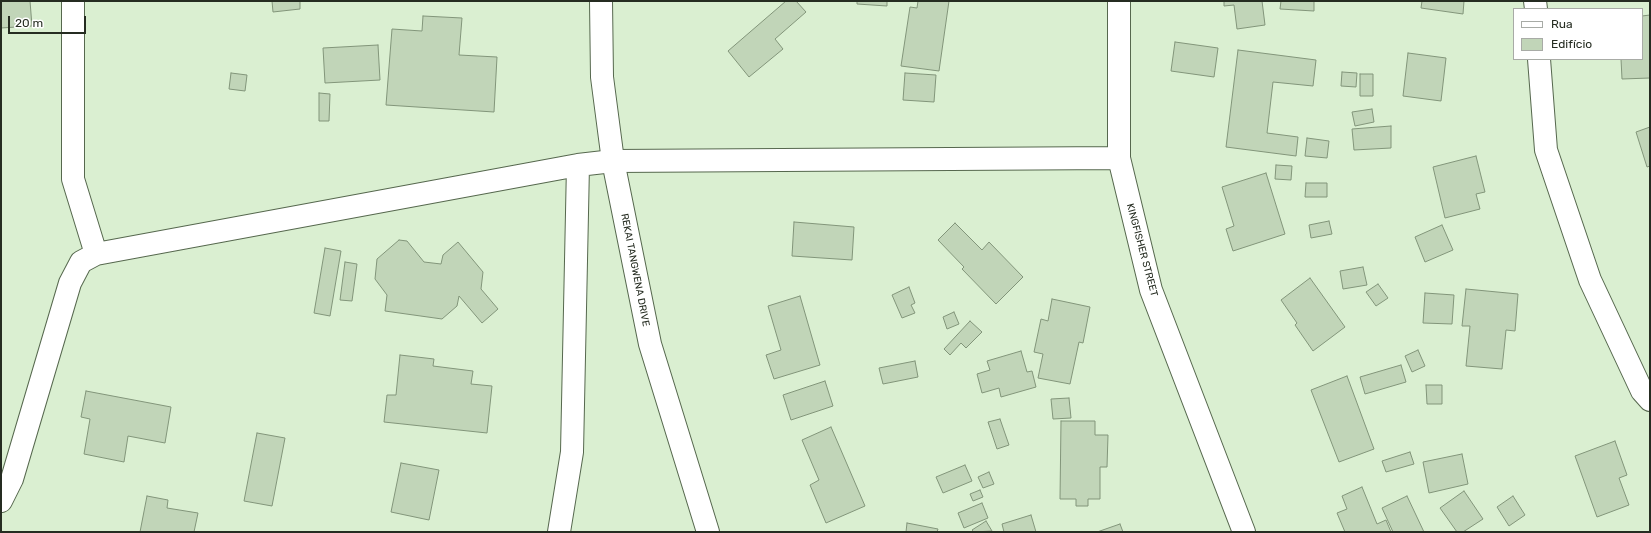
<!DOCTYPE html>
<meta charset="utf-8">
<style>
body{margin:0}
#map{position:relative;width:1651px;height:533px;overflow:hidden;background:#daefd1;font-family:Rubik,sans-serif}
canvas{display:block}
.frame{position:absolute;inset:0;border:2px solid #252c21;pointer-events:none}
.legend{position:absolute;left:1513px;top:8px;width:130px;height:52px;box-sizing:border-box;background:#fff;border:1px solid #a8aba6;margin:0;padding:5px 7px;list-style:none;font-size:12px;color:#252c21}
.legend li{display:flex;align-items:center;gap:8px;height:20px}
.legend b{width:20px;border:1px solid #a8aba6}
.scale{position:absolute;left:8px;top:16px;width:78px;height:18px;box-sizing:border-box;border:2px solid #252c21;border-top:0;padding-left:5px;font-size:12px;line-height:14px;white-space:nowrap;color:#252c21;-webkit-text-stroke:3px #fff;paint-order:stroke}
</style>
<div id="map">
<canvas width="1651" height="533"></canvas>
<div class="frame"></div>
<ul class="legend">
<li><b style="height:5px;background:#fff"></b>Rua</li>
<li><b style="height:11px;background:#c1d5b8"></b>Edifício</li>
</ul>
<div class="scale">20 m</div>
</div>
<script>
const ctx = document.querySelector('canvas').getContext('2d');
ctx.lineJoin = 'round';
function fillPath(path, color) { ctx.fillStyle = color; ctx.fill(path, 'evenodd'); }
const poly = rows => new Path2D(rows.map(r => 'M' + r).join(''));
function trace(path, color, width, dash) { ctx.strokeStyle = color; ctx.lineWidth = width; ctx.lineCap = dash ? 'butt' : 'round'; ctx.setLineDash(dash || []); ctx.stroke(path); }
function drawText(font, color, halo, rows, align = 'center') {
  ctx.font = font + ' Rubik,sans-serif'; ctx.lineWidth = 4; ctx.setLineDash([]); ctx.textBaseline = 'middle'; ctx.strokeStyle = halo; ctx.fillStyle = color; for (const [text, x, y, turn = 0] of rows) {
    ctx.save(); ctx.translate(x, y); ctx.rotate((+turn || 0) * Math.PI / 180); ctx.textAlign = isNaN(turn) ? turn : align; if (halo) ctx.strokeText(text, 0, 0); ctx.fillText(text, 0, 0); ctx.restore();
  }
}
const building = poly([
 [1,1,30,1,32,26,1,28,1,1],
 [272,1,300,1,300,9,273,12,272,1],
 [786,1,796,1,806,12,775,39,783,49,749,77,728,51,786,1],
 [857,1,887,1,887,6,857,4,857,1],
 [918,1,949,1,939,71,901,66,910,7,917,8,918,1],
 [1224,1,1262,1,1265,25,1237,29,1234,5,1224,6,1224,1],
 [1281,1,1314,1,1314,11,1280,9,1281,1],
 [1422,1,1464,1,1463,14,1421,8,1422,1],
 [1650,15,1650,78,1622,79,1621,59,1642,59,1642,16,1650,15],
 [423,16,462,18,459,55,497,57,494,112,386,105,392,29,422,31,423,16],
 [1175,42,1218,48,1214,77,1171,71,1175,42],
 [378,45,380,80,325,83,323,48,378,45],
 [1238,50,1316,60,1313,86,1273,82,1267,133,1298,137,1296,156,1226,147,1238,50],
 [1408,53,1446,58,1441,101,1403,96,1408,53],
 [1342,72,1357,73,1356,87,1341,86,1342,72],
 [231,73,247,75,245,91,229,89,231,73],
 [905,73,936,75,934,102,903,100,905,73],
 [1360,74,1373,74,1373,96,1360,96,1360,74],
 [319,93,330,94,329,121,319,121,319,93],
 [1372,109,1374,122,1355,126,1352,112,1372,109],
 [1391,126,1391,148,1354,150,1352,129,1391,126],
 [1650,127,1650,166,1647,167,1636,132,1650,127],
 [1307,138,1329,141,1327,158,1305,156,1307,138],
 [1476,156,1485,192,1476,194,1480,209,1445,218,1433,167,1476,156],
 [1276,165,1292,166,1291,180,1275,179,1276,165],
 [1266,173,1285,234,1233,251,1226,229,1234,226,1222,187,1266,173],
 [1306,183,1327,183,1327,197,1305,197,1306,183],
 [1329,221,1332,234,1311,238,1309,225,1329,221],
 [794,222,854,227,852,260,792,256,794,222],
 [955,223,982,250,989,242,1023,277,996,304,962,269,964,267,938,240,955,223],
 [1442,225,1453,250,1425,262,1415,237,1442,225],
 [399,240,407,241,424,262,441,264,443,255,458,242,483,272,481,289,498,309,482,323,459,296,457,306,442,319,385,311,387,295,375,279,377,259,399,240],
 [325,248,341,251,330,316,314,313,325,248],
 [345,262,357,264,352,301,340,300,345,262],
 [1363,267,1367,285,1343,289,1340,271,1363,267],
 [1310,278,1345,327,1313,351,1295,325,1297,323,1281,300,1310,278],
 [1378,284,1388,298,1376,306,1366,292,1378,284],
 [909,287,915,303,911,305,915,313,902,318,892,295,909,287],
 [1466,289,1518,294,1515,331,1506,330,1502,369,1466,366,1470,326,1462,326,1466,289],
 [1425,293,1454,295,1452,324,1423,323,1425,293],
 [800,296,820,365,774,379,766,355,781,350,768,306,800,296],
 [1052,299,1090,307,1083,343,1079,342,1070,384,1038,378,1043,354,1034,352,1041,319,1048,321,1052,299],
 [954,312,959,324,947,329,943,317,954,312],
 [970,321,982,332,966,348,961,343,950,355,944,349,970,321],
 [1418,350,1425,366,1412,372,1405,356,1418,350],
 [1021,351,1027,372,1032,371,1036,387,1001,397,999,388,982,393,977,374,990,370,987,361,1021,351],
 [400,355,434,359,433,366,473,371,471,384,492,386,487,433,384,422,387,395,396,395,400,355],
 [915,361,918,377,883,384,879,368,915,361],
 [1401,365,1406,382,1365,394,1360,377,1401,365],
 [1347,376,1374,449,1339,462,1311,390,1347,376],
 [825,381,833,406,791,420,783,395,825,381],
 [1426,385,1442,385,1442,404,1427,404,1426,385],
 [86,391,171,407,165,443,128,436,124,462,84,454,90,419,81,417,86,391],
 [1069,398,1071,418,1053,419,1051,399,1069,398],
 [1000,419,1009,445,997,449,988,422,1000,419],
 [1061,421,1095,421,1095,435,1108,435,1107,467,1100,467,1100,499,1088,499,1088,506,1076,506,1076,499,1060,499,1061,421],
 [831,427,865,506,826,523,810,485,819,480,802,440,831,427],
 [257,433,285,438,272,506,244,501,257,433],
 [1615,441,1627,475,1619,478,1629,505,1597,517,1575,456,1615,441],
 [1410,452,1414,464,1386,472,1382,461,1410,452],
 [1462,454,1468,484,1429,493,1423,462,1462,454],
 [401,463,439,470,429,520,391,512,401,463],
 [965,465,972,481,943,493,936,477,965,465],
 [989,472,994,484,983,488,978,477,989,472],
 [1362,487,1377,524,1386,520,1391,532,1345,532,1337,513,1347,509,1342,496,1362,487],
 [980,490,983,497,973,501,970,494,980,490],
 [1464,491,1483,519,1463,532,1457,532,1440,508,1464,491],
 [147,496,168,500,167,508,198,513,194,532,140,532,147,496],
 [1407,496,1424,532,1393,532,1382,508,1407,496],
 [1513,496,1525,515,1509,526,1497,507,1513,496],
 [982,503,988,518,964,528,958,513,982,503],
 [1031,515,1036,532,1004,532,1002,524,1031,515],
 [986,521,992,531,974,532,972,530,986,521],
 [907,523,938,529,937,532,906,532,907,523],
 [1120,524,1123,532,1097,532,1120,524]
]);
fillPath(building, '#c1d5b8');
trace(building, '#82957a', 1);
const minor = poly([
 [1119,1,1119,158,1151,290,1244,532],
 [1535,1,1536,9],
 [1539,59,1546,150,1590,280,1642,391,1650,400],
 [96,254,578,165],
 [1,501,12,479,70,283,81,262,96,254,73,179,73,1],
 [559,532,572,452,578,165,613,161,1119,158]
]);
const tertiary = poly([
 [601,1,602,77,613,161,650,344,708,532]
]);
trace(minor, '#56684e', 24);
trace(tertiary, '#56684e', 24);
trace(minor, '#fff', 22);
trace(tertiary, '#fff', 22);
drawText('10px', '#252c21', '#fff', [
 ["KINGFISHER STREET",1142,250,75],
 ["REKAI TANGWENA DRIVE",635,270,79]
]);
</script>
